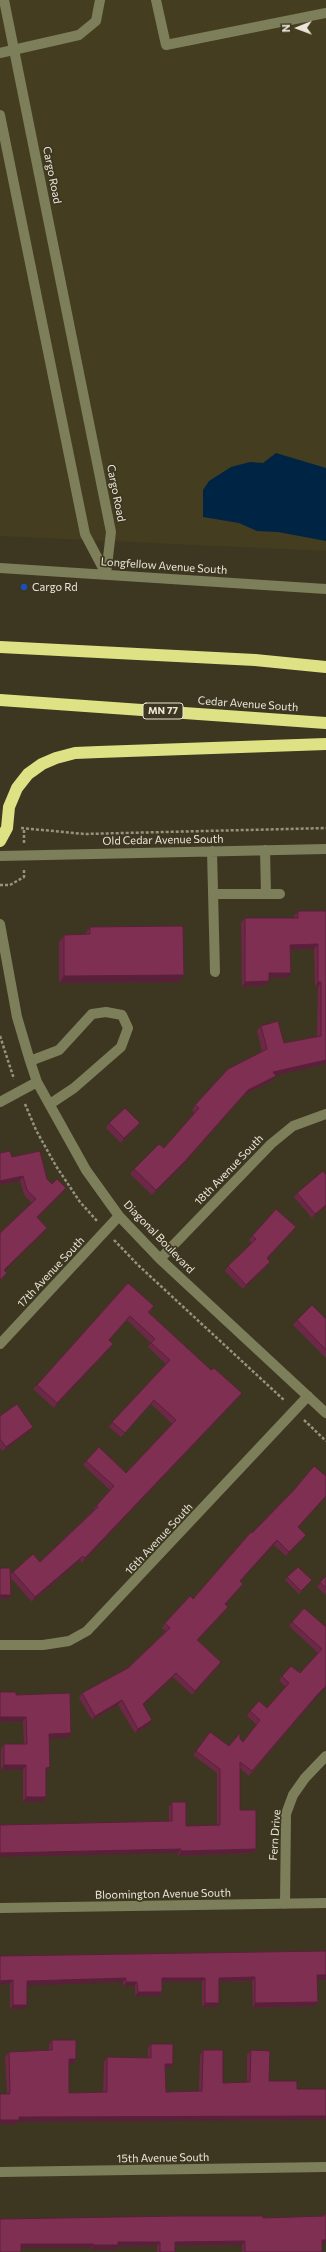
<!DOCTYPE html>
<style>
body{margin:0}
#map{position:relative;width:326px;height:2252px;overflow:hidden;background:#3d3721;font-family:Commissioner,sans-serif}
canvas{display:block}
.north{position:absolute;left:278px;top:8px;width:40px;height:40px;-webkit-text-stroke:3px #3d3721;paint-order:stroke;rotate:269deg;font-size:11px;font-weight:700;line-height:16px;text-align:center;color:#eae7d9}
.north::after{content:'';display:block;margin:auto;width:14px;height:18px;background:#eae7d9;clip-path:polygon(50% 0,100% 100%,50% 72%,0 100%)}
</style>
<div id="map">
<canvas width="326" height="2252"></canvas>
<div class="north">N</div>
</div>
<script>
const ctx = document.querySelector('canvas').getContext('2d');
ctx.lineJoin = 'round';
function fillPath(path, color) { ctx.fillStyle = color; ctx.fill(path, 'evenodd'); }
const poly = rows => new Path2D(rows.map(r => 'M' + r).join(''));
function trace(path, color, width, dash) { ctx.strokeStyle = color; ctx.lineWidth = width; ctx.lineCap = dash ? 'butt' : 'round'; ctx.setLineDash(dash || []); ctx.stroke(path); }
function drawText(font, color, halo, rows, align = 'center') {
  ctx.font = font + ' Commissioner,sans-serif'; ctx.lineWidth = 3.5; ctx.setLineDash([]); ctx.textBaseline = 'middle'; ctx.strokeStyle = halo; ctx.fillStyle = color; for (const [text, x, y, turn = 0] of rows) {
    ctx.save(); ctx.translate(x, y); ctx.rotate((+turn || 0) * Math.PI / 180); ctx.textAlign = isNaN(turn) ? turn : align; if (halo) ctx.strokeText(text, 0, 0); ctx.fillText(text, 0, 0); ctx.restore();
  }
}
fillPath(poly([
 [0,0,326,0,326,551,0,536]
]), '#443d1f');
fillPath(poly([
 [276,453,326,468,326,541,278,532,257,531,239,523,203,517,203,490,209,481,231,467,250,462,263,463]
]), '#002443');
trace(poly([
 [21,828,85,834,326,828],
 [24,843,24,828],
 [0,885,10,885,24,877,24,868],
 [0,1036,14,1079],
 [25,1104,36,1130,56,1166,80,1202,97,1221],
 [114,1240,138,1265,285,1401],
 [304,1420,326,1441]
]), '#979280', 2.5, [3, 2]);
trace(poly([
 [4,0,111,532,106,574],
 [156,0,166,45,326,13],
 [0,53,79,35,96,21,100,0],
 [0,115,85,534,106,574],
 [0,568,326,589],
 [265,850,266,894],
 [212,851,215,972],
 [0,856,326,849],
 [213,894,280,894],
 [0,924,17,1017,30,1061,37,1082,86,1170,119,1216,160,1259,326,1413],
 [30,1061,59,1050,92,1014,106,1012,122,1015,128,1028,121,1047,74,1088,50,1104],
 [0,1102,37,1082],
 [160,1259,271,1144,293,1126,326,1114],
 [0,1344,119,1216],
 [0,1645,43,1645,69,1641,87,1631,308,1396],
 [285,1904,286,1814,293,1795,305,1778,326,1756],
 [0,1908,326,1903],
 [0,2172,326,2167]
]), '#7d7f5a', 10);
trace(poly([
 [0,647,255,660,326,667],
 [0,700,326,723],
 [0,841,7,828,9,807,17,788,28,774,42,764,56,758,75,753,99,752,326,744]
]), '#dfe284', 12);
fillPath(poly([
 [298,911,326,911,326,1064,275,1075,272,1081,244,1095,183,1165,152,1195,130,1174,134,1169,164,1148,195,1113,192,1110,195,1105,262,1051,257,1031,261,1026,284,1043,317,1036,318,987,315,987,314,949,291,950,287,978,269,978,265,986,242,987,241,923,245,918,294,918,294,916],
 [90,927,184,975,179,982,59,983,59,942,64,935,85,934],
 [109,1123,140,1123,136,1128,121,1143,106,1128],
 [0,1153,12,1157,47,1179,52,1184,66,1188,63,1192,37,1218,44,1232,4,1270,7,1273,0,1281,0,1233,32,1203,24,1195,20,1181,0,1185],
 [297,1193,326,1206,312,1218,294,1197],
 [292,1231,267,1259,267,1266,243,1289,225,1271,228,1266,252,1243,249,1240,252,1236],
 [128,1283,154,1306,149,1313,239,1397,82,1563,80,1560,32,1602,10,1577,11,1595,8,1599,10,1575,13,1572,40,1562,94,1510,93,1510,97,1505,110,1490,83,1465,86,1461,126,1473,172,1424,151,1404,121,1437,109,1427,112,1422,166,1364,148,1347,151,1343,127,1320,109,1340,113,1344,110,1348,54,1408,33,1389,37,1385],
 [326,1319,326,1358,293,1325,297,1320],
 [0,1416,30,1431,3,1451,0,1448],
 [326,1476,326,1497,298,1527,303,1539,286,1556,274,1545,240,1581,240,1588,225,1605,228,1607,225,1611,198,1640,221,1662,218,1667,192,1695,173,1677,143,1705,149,1725,135,1733,118,1705,92,1720,79,1698,82,1693,128,1668,166,1631,162,1628,165,1623,193,1599,252,1533],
 [326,1576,326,1595,317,1587],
 [287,1577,312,1580,299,1594,285,1580],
 [292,1622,326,1627,314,1700,249,1776,240,1768,240,1810,256,1849,252,1853,178,1856,178,1853,169,1821,169,1807,172,1802,186,1826,217,1825,217,1773,193,1755,210,1732,229,1746,240,1739,243,1742,257,1725,247,1716,250,1711,267,1708,286,1687,279,1681,282,1676,300,1673,318,1653,289,1626],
 [0,1692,16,1695,68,1738,49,1738,47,1772,46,1772,46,1797,43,1802,23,1802,23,1770,1,1770,1,1749,4,1744,24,1744,23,1721,0,1722],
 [326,1951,326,1980,317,1980,315,2006,253,2008,252,1981,219,1982,219,2003,216,2007,202,2007,202,1982,162,1982,159,1996,135,1996,135,1986,123,1986,123,1982,27,1985,27,2005,24,2009,10,2009,10,1984,0,1956],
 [52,2040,76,2059,73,2064,69,2064,69,2093,103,2092,104,2062,107,2057,148,2058,148,2048,151,2044,173,2064,170,2068,165,2068,166,2092,199,2091,200,2055,203,2050,223,2083,247,2082,247,2055,251,2050,269,2081,17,2122,15,2125,7,2094,5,2057,9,2052,49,2050,49,2045],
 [324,2214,322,2252,242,2252,242,2245,175,2246,175,2252,157,2252,157,2246,117,2247,115,2250,91,2250,91,2248,21,2248,0,2219,263,2218,322,2216]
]), '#6d2847');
fillPath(poly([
 [318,944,314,949,287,950,290,945],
 [269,973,291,973,287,978,265,978],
 [184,975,179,982,59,983,64,976],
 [269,981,265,986,242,987,245,982],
 [318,982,321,982,318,987,315,987],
 [326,1060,326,1064,270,1077,273,1072],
 [276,1076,272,1081,244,1095,183,1165,152,1195,156,1190,248,1090],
 [140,1123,136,1128,121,1143,124,1138],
 [23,1176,20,1181,0,1185,0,1181],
 [66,1188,63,1192,34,1221,37,1217],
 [326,1205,326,1206,312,1218,315,1214],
 [296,1227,292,1231,264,1263,267,1258],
 [47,1228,44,1232,1,1274,4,1270],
 [270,1262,267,1266,243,1289,246,1285],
 [113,1344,110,1348,54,1408,57,1403],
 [242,1393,239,1397,82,1563,85,1558],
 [33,1427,30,1431,3,1451,6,1447],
 [326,1496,326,1497,295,1531,298,1527],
 [306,1535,303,1539,286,1556,289,1552],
 [277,1540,274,1545,237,1585,240,1581],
 [83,1556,80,1560,32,1602,35,1597],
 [243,1584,240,1588,222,1609,225,1604],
 [0,1595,11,1595,8,1599,0,1599],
 [228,1607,225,1611,194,1644,197,1640],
 [221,1662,218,1667,192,1695,195,1691],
 [176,1673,173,1677,140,1709,143,1704],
 [326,1686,326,1687,314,1700,249,1776,317,1695],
 [122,1700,118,1705,92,1720,95,1716],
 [0,1717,26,1717,23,1721,0,1722],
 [152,1720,149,1725,135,1733,138,1729],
 [71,1733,68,1738,46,1739,49,1734],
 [4,1765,26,1765,23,1770,1,1770],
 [50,1767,47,1772,42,1772,46,1768],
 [26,1797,46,1797,43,1802,23,1802],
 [181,1849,178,1853,0,1857,0,1853],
 [256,1849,252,1853,178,1856,181,1851],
 [317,1975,326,1975,326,1980,314,1980],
 [255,1977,252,1981,216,1982,219,1978],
 [126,1978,123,1982,24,1986,27,1981],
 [162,1978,205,1978,202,1982,159,1982],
 [13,1980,10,1984,0,1985,0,1981],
 [126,1982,137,1982,135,1986,123,1986],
 [138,1992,162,1992,159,1996,135,1996],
 [318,2002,315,2006,253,2008,255,2003],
 [205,2003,219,2003,216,2007,202,2007],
 [13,2005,27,2005,24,2009,10,2009],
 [69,2059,76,2059,73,2064,65,2064],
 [165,2064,173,2064,170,2068,162,2068],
 [326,2116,326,2120,17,2122,15,2125,0,2124,0,2120,19,2117],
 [322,2240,326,2240,326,2244,319,2244],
 [245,2241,242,2245,172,2246,175,2242],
 [118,2242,160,2242,157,2246,117,2247,115,2250,91,2250,94,2245],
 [21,2244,94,2244,91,2248,18,2248]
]), '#592139');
const building = poly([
 [298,911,326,911,326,1060,273,1072,276,1076,248,1090,186,1160,156,1190,134,1169,159,1144,164,1148,199,1108,195,1105,228,1069,267,1049,261,1026,278,1021,284,1043,321,1036,321,982,318,982,318,944,290,945,291,973,269,973,269,981,245,982,245,918,298,918,298,911],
 [183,926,184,975,64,976,64,935,90,934,90,927,183,926],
 [125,1108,140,1123,124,1138,109,1123,125,1108],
 [10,1151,12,1157,40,1151,47,1179,52,1184,57,1179,66,1188,37,1217,47,1228,4,1270,7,1273,0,1280,0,1233,36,1199,27,1190,23,1176,0,1181,0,1153,10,1151],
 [323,1171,326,1175,326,1205,315,1214,297,1193,323,1171],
 [276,1209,296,1227,267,1258,270,1262,246,1285,228,1266,256,1239,252,1236,276,1209],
 [128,1283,154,1306,148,1312,211,1370,214,1368,242,1393,85,1558,83,1556,35,1597,13,1572,33,1554,40,1562,98,1507,97,1505,114,1486,86,1461,99,1447,126,1473,176,1420,154,1400,125,1433,112,1422,170,1360,151,1343,155,1339,130,1316,109,1340,113,1344,57,1403,37,1385,128,1283],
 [312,1305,326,1319,326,1350,297,1320,312,1305],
 [17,1404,33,1427,6,1447,0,1439,0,1416,17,1404],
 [314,1466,326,1476,326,1496,298,1527,306,1535,289,1552,277,1540,240,1581,243,1584,225,1604,228,1607,197,1640,221,1662,195,1691,176,1673,143,1704,152,1720,138,1729,122,1700,95,1716,82,1693,128,1668,170,1628,165,1623,190,1596,193,1599,251,1532,252,1533,293,1491,314,1466],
 [298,1567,312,1580,301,1591,287,1577,298,1567],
 [0,1568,10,1568,11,1595,0,1595,0,1568],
 [326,1576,326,1588,320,1582,326,1576],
 [304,1608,326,1627,326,1686,317,1695,252,1771,240,1762,240,1810,256,1810,256,1849,181,1851,181,1849,0,1853,0,1825,172,1821,172,1802,186,1802,186,1826,220,1825,220,1769,196,1751,210,1732,229,1746,240,1733,240,1739,243,1742,260,1720,250,1711,259,1701,267,1708,289,1683,282,1676,291,1666,300,1673,322,1649,292,1622,304,1608],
 [0,1692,16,1692,16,1695,70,1693,71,1733,49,1734,50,1767,46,1768,46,1797,26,1797,26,1765,4,1765,4,1744,27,1744,26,1717,0,1717,0,1692],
 [326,1951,326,1975,317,1975,318,2002,255,2003,255,1977,219,1978,219,2003,205,2003,205,1978,162,1978,162,1992,138,1992,137,1982,126,1982,126,1978,27,1981,27,2005,13,2005,13,1980,0,1981,0,1956,326,1951],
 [52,2040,76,2040,76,2059,69,2059,69,2093,107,2092,107,2057,151,2058,151,2044,173,2044,173,2064,165,2064,166,2092,202,2091,203,2050,223,2050,223,2083,250,2082,251,2050,270,2051,269,2081,297,2081,297,2089,326,2089,326,2116,19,2117,19,2120,0,2120,0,2094,10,2094,9,2052,52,2050,52,2040],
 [324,2214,326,2214,326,2240,322,2240,322,2252,245,2252,245,2241,175,2242,175,2252,160,2252,160,2242,118,2242,118,2245,94,2245,94,2244,21,2244,21,2252,0,2252,0,2219,178,2216,263,2216,263,2218,324,2216,324,2214]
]);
fillPath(building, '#7f2f52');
trace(building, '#592139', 1);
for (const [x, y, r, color] of [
 [24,587,4,"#1a4fb4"]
]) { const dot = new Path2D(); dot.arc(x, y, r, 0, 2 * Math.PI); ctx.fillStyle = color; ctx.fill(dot); trace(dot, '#3d3721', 1.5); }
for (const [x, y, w] of [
 [163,711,40]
]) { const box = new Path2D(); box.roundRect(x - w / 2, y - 8, w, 16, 3); ctx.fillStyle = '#3d3721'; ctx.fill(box); trace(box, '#eae7d9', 1); }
drawText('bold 10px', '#eae7d9', null, [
 ["MN 77",163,711]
]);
drawText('11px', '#eae7d9', '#3d3721', [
 ["Cargo Road",52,175,79],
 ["Cargo Road",116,493,79],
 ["Longfellow Avenue South",164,566,4],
 ["Cedar Avenue South",248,704,4],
 ["Old Cedar Avenue South",163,840,-1],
 ["18th Avenue South",229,1170,-46],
 ["Diagonal Boulevard",159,1237,46],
 ["17th Avenue South",51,1272,-47],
 ["16th Avenue South",159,1539,-47],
 ["Fern Drive",275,1835,-86],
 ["Bloomington Avenue South",163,1894,-1],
 ["15th Avenue South",163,2158,-1]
]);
drawText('11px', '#eae7d9', '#3d3721', [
 ["Cargo Rd",32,587]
], 'left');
</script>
